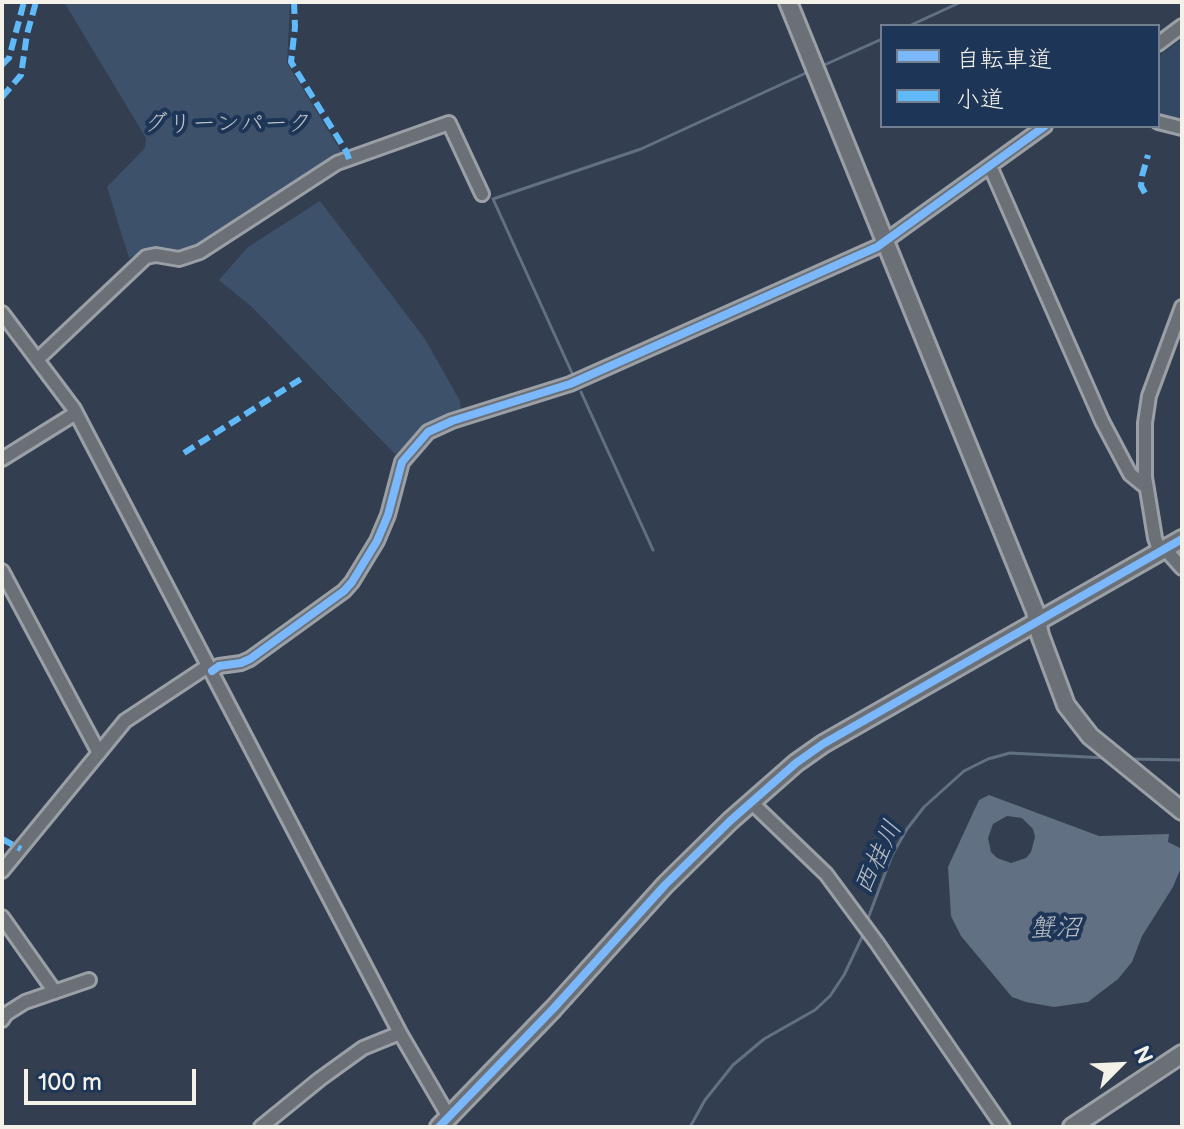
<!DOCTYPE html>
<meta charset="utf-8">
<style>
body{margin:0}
#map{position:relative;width:1184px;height:1129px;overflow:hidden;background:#333f50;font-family:"Balsamiq Sans","Klee One",sans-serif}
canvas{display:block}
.frame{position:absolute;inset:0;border:4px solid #f4f1e8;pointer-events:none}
.legend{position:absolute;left:880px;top:24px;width:280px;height:104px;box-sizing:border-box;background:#1d3557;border:2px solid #738091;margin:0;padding:10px 14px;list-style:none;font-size:24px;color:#f4f1e8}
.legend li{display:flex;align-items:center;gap:16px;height:40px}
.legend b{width:40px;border:2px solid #738091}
.north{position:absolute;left:1080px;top:1025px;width:80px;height:80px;-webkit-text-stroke:6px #1d3557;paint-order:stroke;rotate:66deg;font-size:22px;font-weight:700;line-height:32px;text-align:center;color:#f4f1e8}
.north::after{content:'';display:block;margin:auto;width:28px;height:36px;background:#f4f1e8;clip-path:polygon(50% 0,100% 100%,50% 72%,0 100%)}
.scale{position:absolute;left:24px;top:1069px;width:172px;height:36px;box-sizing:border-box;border:4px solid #f4f1e8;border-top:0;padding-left:10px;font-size:24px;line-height:28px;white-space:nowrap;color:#f4f1e8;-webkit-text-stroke:6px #1d3557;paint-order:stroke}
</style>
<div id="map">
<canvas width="1184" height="1129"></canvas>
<div class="frame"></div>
<ul class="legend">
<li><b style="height:10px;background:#7ab7fb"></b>自転車道</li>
<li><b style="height:10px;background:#60bafa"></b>小道</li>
</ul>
<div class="north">N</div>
<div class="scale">100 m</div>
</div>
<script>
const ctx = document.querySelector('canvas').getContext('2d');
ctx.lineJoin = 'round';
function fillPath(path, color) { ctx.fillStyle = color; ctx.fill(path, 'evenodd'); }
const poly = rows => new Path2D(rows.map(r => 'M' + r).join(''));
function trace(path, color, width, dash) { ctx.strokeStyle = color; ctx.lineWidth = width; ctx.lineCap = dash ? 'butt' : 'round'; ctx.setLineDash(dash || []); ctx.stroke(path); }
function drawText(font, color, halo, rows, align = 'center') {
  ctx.font = font + ' "Balsamiq Sans","Klee One",sans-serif'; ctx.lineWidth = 8; ctx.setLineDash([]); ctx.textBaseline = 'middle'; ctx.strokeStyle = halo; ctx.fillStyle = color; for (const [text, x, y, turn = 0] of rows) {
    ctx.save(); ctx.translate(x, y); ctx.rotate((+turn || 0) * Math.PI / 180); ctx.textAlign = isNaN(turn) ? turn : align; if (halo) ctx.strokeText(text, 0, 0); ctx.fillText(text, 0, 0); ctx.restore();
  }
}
fillPath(poly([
 [1182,39,1182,119,1158,114,1158,57]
]), '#334863');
fillPath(poly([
 [64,2,290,2,287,63,342,153,196,246,180,254,148,249,129,258,107,187,145,148,146,138],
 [320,201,425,339,460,401,461,410,427,424,396,455,253,308,219,280,248,247]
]), '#3e516b');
fillPath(poly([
 [989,795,1099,836,1169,834,1168,842,1182,849,1182,865,1173,887,1142,936,1132,962,1118,979,1088,1002,1054,1007,1026,1002,1012,997,961,936,951,916,948,867,979,800],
 [1007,816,1022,818,1033,829,1035,837,1031,852,1026,858,1011,863,997,858,991,852,988,838,993,824]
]), '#627083');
trace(poly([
 [909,26,961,2],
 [822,66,882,39],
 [572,373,493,199,641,149,806,73],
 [581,392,653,550],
 [1130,759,1182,760],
 [867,921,892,855,907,829,924,807,964,771,988,759,1010,753,1106,758],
 [690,1127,705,1100,733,1065,764,1039,815,1010,830,996,844,975,864,933]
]), '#627083', 3);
const street = poly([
 [1158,44,1182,26],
 [1158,122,1182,128],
 [990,166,1102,421,1130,474,1146,487],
 [2,313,74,409,400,1033,449,1117],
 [38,359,146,257,156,255,179,259,200,252,337,163,449,123,482,194],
 [2,459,76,413],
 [1165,549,1182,568],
 [1160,552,1155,538,1145,477,1145,423,1149,396,1182,307],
 [2,571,99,753],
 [212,671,219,666,241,663,250,659,344,591,352,582,377,541,388,515,402,462,428,432,452,421,570,384,877,247,1045,126],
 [751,802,826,874,877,943,1003,1127],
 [2,871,125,721,208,666],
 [2,917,55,992],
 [2,1020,6,1014,25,1002,89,980],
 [261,1127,320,1079,363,1048,400,1033]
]);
const secondary = poly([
 [788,2,1035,611,1040,635,1066,705,1090,736,1182,811],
 [439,1127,553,1009,665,885,730,821,796,763,823,744,1182,539],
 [1072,1127,1182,1054]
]);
trace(street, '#9ba0a6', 18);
trace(secondary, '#9ba0a6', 22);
trace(street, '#6b7077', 12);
trace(secondary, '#6b7077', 16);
trace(poly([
 [294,2,295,27,291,62,346,151,349,159],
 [2,65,9,58,24,2],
 [2,97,21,75,27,34,36,2],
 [1145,193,1141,186,1142,176,1148,155],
 [184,453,304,377],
 [2,839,21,849]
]), '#60bafa', 6, [12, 6]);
trace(poly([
 [212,671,219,666,241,663,250,659,344,591,352,582,377,541,388,515,402,462,428,432,452,421,570,384,877,247,1045,126],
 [439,1127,553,1009,665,885,730,821,796,763,823,744,1182,539]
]), '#7ab7fb', 8);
drawText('24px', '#bec2c4', '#1d3557', [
 ["グリーンパーク",228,125]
]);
drawText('italic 26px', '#bcbfc2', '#1d3557', [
 ["西桂川",879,858,-65],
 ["蟹沼",1055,929]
]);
</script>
